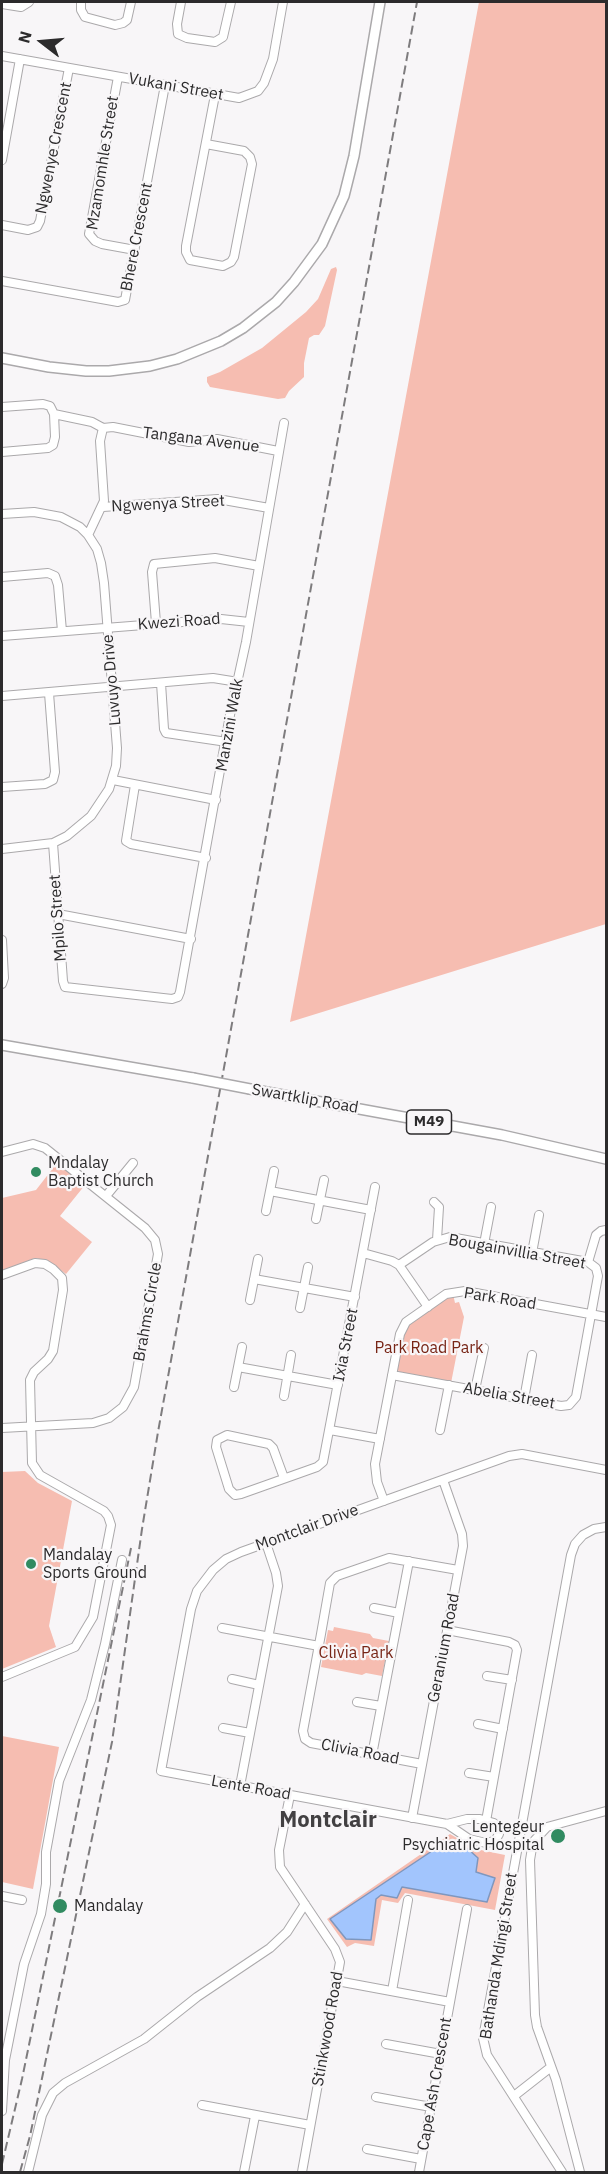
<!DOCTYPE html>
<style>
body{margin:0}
#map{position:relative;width:608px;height:2174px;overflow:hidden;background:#f8f6f8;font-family:"IBM Plex Sans",sans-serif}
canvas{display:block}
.frame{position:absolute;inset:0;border:3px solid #2c2b2c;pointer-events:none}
.north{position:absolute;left:12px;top:12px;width:60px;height:60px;-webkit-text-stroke:4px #f8f6f8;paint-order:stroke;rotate:286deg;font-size:16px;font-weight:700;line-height:24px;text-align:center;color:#2c2b2c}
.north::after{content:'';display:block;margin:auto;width:21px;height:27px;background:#2c2b2c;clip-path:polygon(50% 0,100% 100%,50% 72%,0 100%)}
</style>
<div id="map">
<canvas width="608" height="2174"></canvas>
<div class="frame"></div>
<div class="north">N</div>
</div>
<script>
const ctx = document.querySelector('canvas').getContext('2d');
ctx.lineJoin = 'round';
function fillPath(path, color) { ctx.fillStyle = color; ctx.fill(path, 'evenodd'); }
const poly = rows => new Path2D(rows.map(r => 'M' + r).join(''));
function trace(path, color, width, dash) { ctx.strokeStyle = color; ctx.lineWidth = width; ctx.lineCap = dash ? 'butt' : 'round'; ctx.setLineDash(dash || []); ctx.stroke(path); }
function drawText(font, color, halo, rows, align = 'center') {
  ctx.font = font + ' "IBM Plex Sans",sans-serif'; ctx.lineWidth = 4.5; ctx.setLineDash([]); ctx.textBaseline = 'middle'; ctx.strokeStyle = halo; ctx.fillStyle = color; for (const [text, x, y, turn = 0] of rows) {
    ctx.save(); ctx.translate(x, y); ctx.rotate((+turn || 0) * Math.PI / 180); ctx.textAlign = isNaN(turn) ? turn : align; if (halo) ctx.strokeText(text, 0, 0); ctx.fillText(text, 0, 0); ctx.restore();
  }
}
fillPath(poly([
 [479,2,606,2,606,924,290,1022],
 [336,267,337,270,325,326,319,335,314,335,309,338,304,363,304,377,289,391,285,398,278,399,210,387,207,382,207,377,220,372,262,348,306,312,318,299,331,269],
 [57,1163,85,1185,60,1216,92,1242,66,1274,48,1261,35,1258,2,1271,2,1198,36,1190],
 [453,1294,455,1303,459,1302,464,1317,451,1383,400,1373,397,1369,403,1334,408,1324],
 [25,1471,38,1483,72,1501,49,1626,56,1647,2,1669,2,1472],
 [334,1627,370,1634,373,1638,389,1641,382,1676,366,1673,362,1675,321,1667,328,1630,333,1631],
 [2,1736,59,1747,33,1889,2,1882],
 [450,1834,476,1849,505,1855,495,1910,405,1893,398,1903,382,1900,374,1946,355,1943,347,1947,327,1919]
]), '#f6bdb1');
const water = poly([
 [441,1845,468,1849,478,1858,476,1872,495,1878,487,1902,402,1887,397,1898,381,1895,376,1899,371,1940,346,1939,330,1919,441,1845]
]);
fillPath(water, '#a2c5fd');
trace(water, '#7f97be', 1.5);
const minor = poly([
 [81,2,81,10,85,17,115,25,123,23,127,20,131,2],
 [181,2,177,24,178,34,187,38,215,42,223,37,231,2],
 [2,4,21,7,29,2],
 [2,56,239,98,258,91,264,83,273,59,283,2],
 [118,77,89,234,95,241,102,244,135,250],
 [206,144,244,151,250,157,252,164,234,257,231,262,223,266,190,260,186,252,186,246,215,95],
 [2,160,20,59],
 [2,225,28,230,37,227,40,221,69,68],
 [2,281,118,302,125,300,165,85],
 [2,407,43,404,50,406,54,414,55,437,53,445,48,448,2,452],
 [54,414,92,422,103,428,113,427,189,442,217,439,278,451],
 [103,507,218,499,269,508],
 [2,514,34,512,61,517,80,527,88,535,97,549,101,563,104,583,117,748,116,766,109,789,91,816,67,836,53,843,2,849],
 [88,535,104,501,100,441,103,428],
 [2,577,48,573,55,576,58,585,62,631],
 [156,623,152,572,154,564,215,558,259,566],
 [2,636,221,619,249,622],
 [161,683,164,729,166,733,227,742],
 [2,696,213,678,238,682],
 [113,780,216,800],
 [135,785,126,841,131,844,206,858],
 [2,787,45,784,53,780,55,772,49,693],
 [53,843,63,981,65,987,172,999,178,997,180,992,230,715,246,642,284,423],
 [58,914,191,939],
 [2,940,4,978,2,984],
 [2,1152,33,1144,45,1148,145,1228,155,1240,158,1254,134,1387,123,1407,109,1418,93,1423,2,1428],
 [270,1191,371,1210],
 [106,1196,133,1163],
 [434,1202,439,1207,437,1240],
 [266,1211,274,1171],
 [316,1219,324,1180],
 [484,1244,491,1207],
 [363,1253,392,1261,399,1265,428,1307],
 [532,1253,539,1215],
 [588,1262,596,1235,601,1231,606,1230],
 [2,1275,35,1263,45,1264,53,1269,62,1278,63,1290,53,1351,48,1359,34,1372,30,1380,32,1463,40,1475,104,1511,108,1516,111,1525,93,1617,75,1647,2,1677],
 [254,1279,355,1297],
 [250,1300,258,1259],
 [300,1308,308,1267],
 [238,1367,338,1385],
 [392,1375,561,1406,569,1405,576,1397,598,1276,596,1268,588,1262,450,1237,433,1242,399,1265],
 [234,1387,242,1347],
 [475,1390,484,1348],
 [284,1396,291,1355],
 [524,1399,532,1355],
 [330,1430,380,1439],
 [440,1430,449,1385],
 [284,1478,273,1448,269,1444,227,1435,217,1440,216,1447,229,1489,235,1495,241,1494,317,1467,323,1462,375,1187],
 [384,1501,377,1482,375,1464,400,1334,406,1322,446,1294,465,1291,606,1317],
 [374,1608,399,1613],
 [222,1628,319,1646],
 [447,1630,509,1642,515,1645,517,1650,486,1821],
 [487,1676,512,1680],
 [232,1679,259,1685],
 [357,1702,381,1706],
 [478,1724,503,1729],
 [223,1728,250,1733],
 [372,1755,409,1561],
 [422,1764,311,1743,305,1739,303,1731,321,1634,330,1583,337,1576,389,1558,458,1570],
 [469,1773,494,1777],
 [240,1786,278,1586,276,1573,266,1543],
 [290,1795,279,1850,280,1867,335,1949,340,1962,302,2172],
 [412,1818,463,1546,462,1534,443,1480],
 [447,1824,469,1839,486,1843,495,1841,499,1834,498,1828,494,1823,480,1819,467,1819,447,1824,161,1771,191,1609,197,1591,213,1570,226,1559,241,1552,509,1456,522,1454,606,1470],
 [2,1896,22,1900],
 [337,1981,450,2002],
 [392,1991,408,1900],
 [386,2044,441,2054],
 [514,2096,551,2067],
 [376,2097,431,2107],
 [202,2105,310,2125],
 [2,2111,5,2060,24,1964,41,1914,46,1884,46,1852,59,1781,91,1700,105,1644,122,1560],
 [367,2149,421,2159],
 [28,2172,42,2115,53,2093,65,2083,144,2039,197,1997,270,1948,287,1932,305,1904],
 [244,2172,255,2116],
 [419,2172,467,1909],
 [562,2172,487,2055,483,2038,571,1555,575,1544,583,1535,594,1529,606,1527],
 [580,2172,556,2080,537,2027,535,2015,530,1860,533,1842,547,1827,606,1811]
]);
const major = poly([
 [2,358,49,367,86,371,109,371,150,366,177,359,221,341,243,328,276,302,294,282,322,244,344,196,354,156,380,2],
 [2,1045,193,1078],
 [250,1089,502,1135,606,1159]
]);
trace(minor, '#aba9ab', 10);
trace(major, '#aba9ab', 12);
trace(minor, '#fff', 8);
trace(major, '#fff', 9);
trace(poly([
 [2,2164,22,2079,131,1548],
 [20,2172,30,2136,112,1742,142,1529,158,1432,417,2]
]), '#7e7c7e', 2, [9, 4.5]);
const majorBridge = poly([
 [193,1078,250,1089]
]);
trace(majorBridge, '#aba9ab', 12, []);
trace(majorBridge, '#fff', 9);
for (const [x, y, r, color] of [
 [36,1172,6,"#318b61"],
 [31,1564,6,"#318b61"],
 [558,1836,8,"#318b61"],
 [60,1906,8,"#318b61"]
]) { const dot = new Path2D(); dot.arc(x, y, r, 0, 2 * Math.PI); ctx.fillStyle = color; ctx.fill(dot); trace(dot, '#f8f6f8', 2); }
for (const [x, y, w] of [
 [429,1122,45]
]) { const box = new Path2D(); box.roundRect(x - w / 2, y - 12, w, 24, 4.5); ctx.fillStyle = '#f8f6f8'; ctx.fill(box); trace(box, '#2c2b2c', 1.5); }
drawText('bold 15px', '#2c2b2c', null, [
 ["M49",429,1122]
]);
drawText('16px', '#2c2b2c', '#f8f6f8', [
 ["Vukani Street",176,87,10],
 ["Ngwenye Crescent",54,148,-79],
 ["Mzamomhle Street",103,163,-81],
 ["Bhere Crescent",137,237,-79],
 ["Tangana Avenue",201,440,7],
 ["Ngwenya Street",168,504,-3],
 ["Kwezi Road",179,622,-4],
 ["Luvuyo Drive",112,680,-95],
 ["Manzini Walk",230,725,-80],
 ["Mpilo Street",58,918,-94],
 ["Swartklip Road",305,1099,10],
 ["Bougainvillia Street",517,1252,10],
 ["Park Road",500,1299,9],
 ["Brahms Circle",148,1312,-80],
 ["Ixia Street",346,1345,-79],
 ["Abelia Street",509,1396,10],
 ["Montclair Drive",307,1528,-20],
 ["Geranium Road",444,1648,-79],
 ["Clivia Road",360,1752,11],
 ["Lente Road",251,1788,10],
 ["Bathanda Mdingi Street",499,1956,-81],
 ["Stinkwood Road",328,2029,-80],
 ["Cape Ash Crescent",435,2084,-80]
]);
drawText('16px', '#2c2b2c', '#f8f6f8', [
 ["Mndalay",48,1163],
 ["Baptist Church",48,1181],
 ["Mandalay",43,1555],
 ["Sports Ground",43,1573],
 ["Lentegeur",544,1827,"right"],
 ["Psychiatric Hospital",544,1845,"right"],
 ["Mandalay",74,1906]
], 'left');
drawText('16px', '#772516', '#f8f6f8', [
 ["Park Road Park",429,1348],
 ["Clivia Park",356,1653]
]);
drawText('bold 22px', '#424042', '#f8f6f8', [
 ["Montclair",328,1821]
]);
</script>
